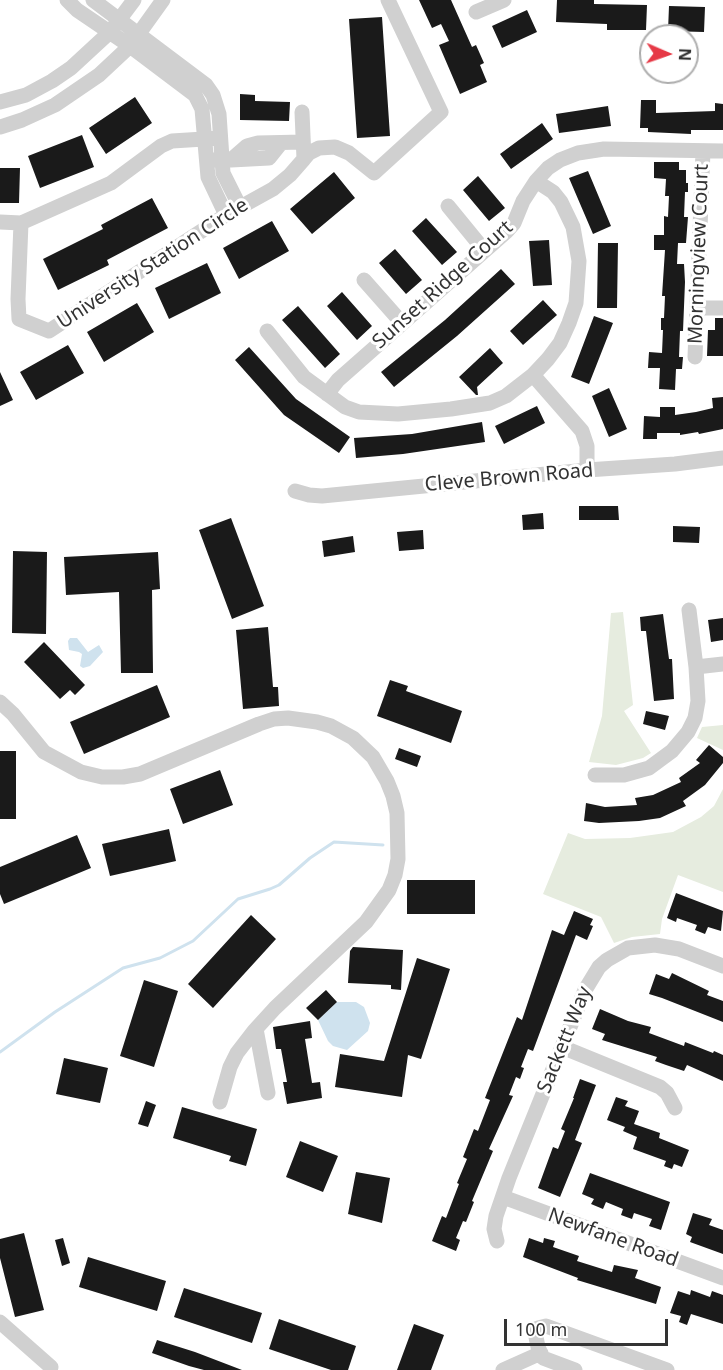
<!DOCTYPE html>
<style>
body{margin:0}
#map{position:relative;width:723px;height:1370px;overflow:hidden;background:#fff;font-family:"Noto Sans",sans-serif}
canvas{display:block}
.north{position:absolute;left:639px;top:24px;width:60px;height:60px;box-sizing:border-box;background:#fff;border:2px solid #adadad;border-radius:50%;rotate:92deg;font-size:16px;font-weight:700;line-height:24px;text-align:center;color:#333}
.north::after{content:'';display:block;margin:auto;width:21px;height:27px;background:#e63946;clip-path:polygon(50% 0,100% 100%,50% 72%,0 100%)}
.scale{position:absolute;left:504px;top:1319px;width:164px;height:27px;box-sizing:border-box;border:3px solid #333;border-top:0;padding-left:8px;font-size:18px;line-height:21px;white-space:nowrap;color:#333;-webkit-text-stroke:4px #fff;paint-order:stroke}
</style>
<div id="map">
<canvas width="723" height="1370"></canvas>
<div class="north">N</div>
<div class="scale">100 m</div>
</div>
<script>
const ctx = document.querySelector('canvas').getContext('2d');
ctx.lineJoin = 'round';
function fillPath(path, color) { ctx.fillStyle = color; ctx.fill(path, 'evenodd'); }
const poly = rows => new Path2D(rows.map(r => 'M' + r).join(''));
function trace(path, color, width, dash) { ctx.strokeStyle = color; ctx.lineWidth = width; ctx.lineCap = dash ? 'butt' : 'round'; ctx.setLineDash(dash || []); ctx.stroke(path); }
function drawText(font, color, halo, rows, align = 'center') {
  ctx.font = font + ' "Noto Sans",sans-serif'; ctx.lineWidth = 6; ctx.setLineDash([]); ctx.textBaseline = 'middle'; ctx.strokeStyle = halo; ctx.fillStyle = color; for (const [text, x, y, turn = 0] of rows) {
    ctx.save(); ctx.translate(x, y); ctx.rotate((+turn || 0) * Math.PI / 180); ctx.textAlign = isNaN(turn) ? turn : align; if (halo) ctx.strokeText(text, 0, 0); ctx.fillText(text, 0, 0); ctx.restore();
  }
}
fillPath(poly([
 [623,612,633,705,624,711,651,753,643,758,616,765,589,762,602,716,611,613],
 [723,725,723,750,697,738,702,727],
 [723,789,723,892,678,875,662,919,660,934,632,937,614,943,601,917,543,894,568,833,585,839,630,838,673,832,701,817,714,806]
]), '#e6ecdf');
fillPath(poly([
 [70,638,77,638,88,652,99,645,103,652,90,666,83,668,80,666,82,654,79,652,69,650,68,641],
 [337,1002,356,1002,364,1007,370,1023,368,1031,347,1050,333,1046,328,1041,318,1020]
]), '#cfe2ee');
trace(poly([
 [0,1052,55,1012,123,968,160,958,193,941,238,899,270,889,279,885,310,858,334,842,383,845]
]), '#cfe2ee', 3);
fillPath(poly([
 [419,0,451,0,472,47,476,45,484,63,480,65,487,82,460,94,439,45,449,41,441,24,432,28],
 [557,0,594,0,594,4,647,5,646,30,607,30,607,24,556,22],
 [669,6,705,7,704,32,668,31],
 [527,10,537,32,502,48,492,26],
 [382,17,390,136,357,138,349,19],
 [240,94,255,95,255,101,290,102,289,121,240,120],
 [135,97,152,123,106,154,89,128],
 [641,100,656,100,656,113,715,111,715,103,723,104,723,130,691,130,691,134,648,132,648,128,640,128],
 [608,106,611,126,559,133,556,114],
 [542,123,553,139,511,169,500,154],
 [82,135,94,167,40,188,28,156],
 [654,162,679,162,679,170,686,170,686,183,688,183,688,192,685,192,684,217,688,217,686,243,678,243,677,264,684,264,685,282,683,331,680,331,679,357,683,357,682,369,676,369,675,390,659,389,660,368,648,368,649,352,662,353,663,330,661,330,661,318,664,318,665,296,662,296,665,250,654,250,654,235,664,235,664,216,668,217,669,196,665,196,666,179,654,178],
 [0,168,20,168,19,203,0,203],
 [588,171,611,226,593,234,569,178],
 [334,172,355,198,312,234,290,209],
 [478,176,505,208,489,221,463,190],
 [152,198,168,228,107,260,109,265,58,290,43,259,103,229,101,225],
 [426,218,457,252,442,265,412,231],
 [272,221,289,251,239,279,223,248],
 [549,240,552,285,533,286,529,241],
 [598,243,618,243,617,308,597,308],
 [395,249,422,280,406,294,379,263],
 [207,263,221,293,169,319,155,288],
 [501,269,515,284,457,336,394,387,381,372,445,320],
 [342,292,372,326,357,340,327,306],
 [543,300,557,315,523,345,510,331],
 [137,303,154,332,104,362,87,332],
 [298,306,340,354,325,368,282,320],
 [594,316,613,323,589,384,571,377],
 [715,318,723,318,723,356,707,356,708,330,715,330],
 [68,345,84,373,36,400,20,372],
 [249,347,296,399,350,437,339,453,284,415,235,360],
 [490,348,503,363,477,387,478,395,476,395,459,377],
 [0,372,13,400,0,406],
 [609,388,627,429,609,437,592,396],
 [723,397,723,429,699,434,698,432,680,435,680,433,657,433,657,439,643,439,644,416,660,417,660,407,675,407,675,415,696,412,713,408,712,398],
 [537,406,545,423,504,444,495,426],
 [482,422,485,442,403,454,356,458,354,438,412,434],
 [579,506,618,506,619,520,579,520],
 [543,513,544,529,523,530,522,515],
 [231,518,264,606,232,619,199,530],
 [673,526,700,527,699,543,673,542],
 [423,530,424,549,399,551,397,532],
 [353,536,355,552,324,557,322,541],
 [13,551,47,552,46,634,12,633],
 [158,552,160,589,152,590,153,673,121,673,119,592,66,595,64,557],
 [663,614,669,659,672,659,674,699,654,701,646,631,641,631,640,617],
 [723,618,723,640,711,642,708,620],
 [268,627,273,687,278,687,279,706,243,709,236,630],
 [44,642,85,685,75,695,70,690,60,699,24,662],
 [390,680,408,686,406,691,462,711,451,743,377,716],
 [157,685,170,717,84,754,70,722],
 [646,711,669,716,665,730,643,724],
 [709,745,723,757,723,763,705,785,683,801,686,806,660,818,639,821,599,823,584,821,586,803,605,807,637,805,635,798,653,795,681,782,679,778,700,763,696,760],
 [399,748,421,756,417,767,395,759],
 [0,751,16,751,16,819,0,819],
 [220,770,233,805,183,824,170,789],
 [169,829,176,861,110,876,102,844],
 [77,835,91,868,4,904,0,894,0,867],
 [407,880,475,880,475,914,407,914],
 [676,893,723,911,721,931,708,927,705,934,695,930,697,925,677,918,676,922,667,918],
 [574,911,593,919,590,925,593,926,587,940,576,935,533,1051,528,1049,521,1067,524,1068,520,1079,516,1077,509,1095,513,1096,489,1149,493,1151,472,1201,474,1202,466,1222,463,1221,456,1238,460,1240,456,1251,432,1241,442,1216,446,1218,459,1184,457,1183,467,1159,463,1157,474,1129,478,1131,490,1100,485,1098,517,1017,522,1020,552,930,564,935],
 [251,915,276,939,213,1008,188,984],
 [353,947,403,950,401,990,391,989,391,985,348,983,350,951],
 [417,958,450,969,421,1059,408,1055,402,1097,335,1087,340,1054,384,1061],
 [672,973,709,991,707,995,723,1001,723,1022,662,998,649,994,656,974,669,979],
 [144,980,178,991,154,1067,120,1056],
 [326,990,337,1002,318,1020,306,1008],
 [600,1009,628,1021,651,1027,649,1033,684,1046,685,1042,713,1053,714,1051,723,1055,723,1081,687,1065,684,1071,666,1065,655,1061,657,1057,602,1040,605,1034,592,1029],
 [310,1021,312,1038,305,1039,312,1083,320,1082,322,1098,287,1104,283,1082,287,1082,281,1049,276,1049,273,1027],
 [64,1058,108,1068,100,1103,56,1094],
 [580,1079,596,1085,575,1140,582,1143,560,1197,538,1188,553,1147,558,1149,565,1131,561,1129,574,1098,573,1098],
 [616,1097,628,1101,625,1106,639,1111,634,1124,660,1133,659,1138,689,1150,682,1167,674,1164,672,1169,664,1166,666,1161,633,1149,637,1137,623,1131,625,1127,607,1120],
 [146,1101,156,1105,148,1127,138,1124],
 [182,1107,257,1129,246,1166,229,1161,231,1156,173,1138],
 [300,1141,338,1156,323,1192,286,1177],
 [356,1172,390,1178,382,1223,348,1214],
 [590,1173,670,1202,661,1230,649,1226,652,1219,634,1213,632,1219,621,1215,623,1209,606,1202,603,1209,591,1204,594,1199,582,1194],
 [693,1213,712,1219,709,1225,723,1230,723,1254,690,1242,692,1237,686,1234],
 [24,1233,44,1310,15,1317,0,1258,0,1239],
 [63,1238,70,1263,62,1266,55,1240],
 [529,1238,543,1243,544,1238,555,1241,553,1247,579,1256,577,1261,612,1272,614,1265,638,1270,635,1278,661,1287,656,1304,577,1280,578,1278,523,1257],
 [88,1257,166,1281,157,1311,79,1287],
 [184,1288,262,1313,252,1343,174,1317],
 [691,1290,710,1297,712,1291,723,1295,723,1324,691,1314,687,1325,679,1322,681,1316,670,1313,678,1291,690,1295],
 [279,1319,356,1346,348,1370,331,1370,269,1349],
 [414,1324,444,1335,431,1370,397,1370],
 [157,1340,195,1352,242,1370,204,1370,189,1366,152,1353]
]), '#1a1a1a');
trace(poly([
 [67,0,77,10,130,46,195,95,202,109,208,177,226,215],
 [93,0,206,85,213,95,219,114,223,173,240,207],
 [476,12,504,0],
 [0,102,26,95,52,81,71,68,110,32,134,0],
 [0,127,22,120,55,105,99,75,130,46,163,0],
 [220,138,172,141,161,146,111,183,21,223,18,299,19,319,49,331,226,215,273,189,290,175,304,159,302,112],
 [304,159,309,153,319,148,335,147,349,153,374,173,441,112,388,0],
 [213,160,231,160,247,146,258,143,303,142],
 [231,160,269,158,281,143],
 [448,206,484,250],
 [0,222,21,223],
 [364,280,402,323],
 [697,308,723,308],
 [267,331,304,377,345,407,359,412,398,414,451,409,490,403,506,396,533,375,548,359,560,343,569,323,576,303,579,261,573,227,561,202,553,192,536,181],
 [695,357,703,151],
 [533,375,582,431,587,446,587,470],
 [327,394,338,380,507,231,514,223,523,201,536,181,548,168,560,160,578,153,604,149,723,151],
 [295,491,309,495,322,496,587,470,675,464,723,458],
 [696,667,723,664],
 [0,702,13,714,44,752,81,772,102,777,123,777,140,774,259,724,274,719,288,718,317,722,331,726,353,738,373,757,387,781,393,796,397,813,398,859,395,875,389,890,366,922,275,1008,254,1031,237,1053,230,1067,220,1102],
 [595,775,624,775,649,768,672,751,688,732,695,718,698,701,696,667,689,610],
 [256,1029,268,1093],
 [562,1047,660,1087,667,1093,675,1108],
 [503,1197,723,1278],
 [497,1241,494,1229,496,1216,509,1178,585,990,599,967,607,960,628,948,655,945,679,949,723,966],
 [0,1322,51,1367],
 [503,1370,541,1353],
 [575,1370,543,1358,538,1347,536,1337,538,1328,546,1326,667,1370]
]), '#d0d0d0', 15);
drawText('20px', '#333', '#fff', [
 ["Morningview Court",699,254,-88],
 ["University Station Circle",153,264,-33],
 ["Sunset Ridge Court",443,285,-42],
 ["Cleve Brown Road",509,478,-5],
 ["Sackett Way",565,1040,-68],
 ["Newfane Road",613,1238,20]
]);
</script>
